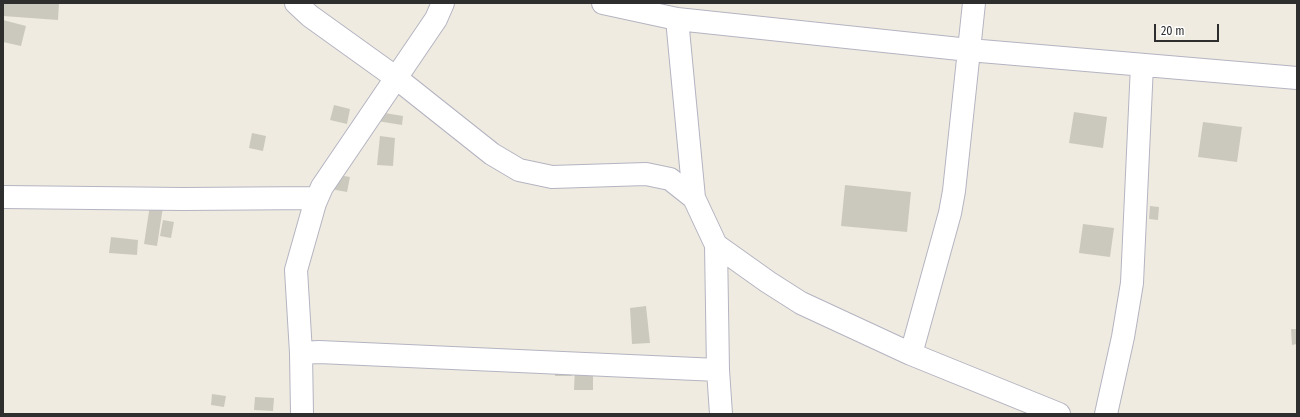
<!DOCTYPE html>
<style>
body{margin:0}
#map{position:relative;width:1300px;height:417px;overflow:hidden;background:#f0ebe0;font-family:"Fira Sans Condensed",sans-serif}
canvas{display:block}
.frame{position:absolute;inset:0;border:4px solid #2e2e2e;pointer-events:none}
.scale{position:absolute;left:1154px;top:24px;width:65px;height:18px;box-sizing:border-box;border:2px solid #2e2e2e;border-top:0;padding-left:5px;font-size:12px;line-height:14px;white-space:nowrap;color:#2e2e2e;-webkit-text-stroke:3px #fff;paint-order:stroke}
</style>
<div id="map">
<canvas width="1300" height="417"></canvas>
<div class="frame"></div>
<div class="scale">20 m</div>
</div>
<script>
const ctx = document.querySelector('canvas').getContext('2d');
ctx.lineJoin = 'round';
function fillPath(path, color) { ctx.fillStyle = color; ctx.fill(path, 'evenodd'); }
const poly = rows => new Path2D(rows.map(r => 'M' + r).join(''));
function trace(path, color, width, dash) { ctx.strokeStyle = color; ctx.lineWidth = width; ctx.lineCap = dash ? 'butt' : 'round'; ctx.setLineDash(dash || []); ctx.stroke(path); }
fillPath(poly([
 [3,3,59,3,58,20,3,16],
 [3,20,26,26,21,46,3,42],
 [334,105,350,109,347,124,330,120],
 [379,112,403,116,402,125,377,121],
 [1074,112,1107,117,1103,148,1069,143],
 [1203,122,1242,127,1237,162,1198,157],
 [252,133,266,136,263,151,249,148],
 [380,136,395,138,393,166,377,165],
 [333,174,350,177,347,192,330,189],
 [845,185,911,192,907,232,841,226],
 [150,205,163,207,157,246,144,244],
 [1150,206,1159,207,1158,220,1149,219],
 [163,220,174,222,171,238,160,236],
 [1083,224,1114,228,1110,257,1079,253],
 [111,237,138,240,137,255,109,253],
 [646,306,650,343,632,344,630,308],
 [1291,329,1297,329,1297,344,1292,345],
 [575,365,593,365,593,390,574,390],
 [555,367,571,367,572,376,555,376],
 [212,394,226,396,224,407,211,405],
 [255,397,274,398,273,411,254,410]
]), '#cbc9be');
const minor = poly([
 [296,3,310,16,395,77,492,154,519,170,552,177,646,174,670,179,694,198],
 [603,3,677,19,969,50,1297,78],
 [677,19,694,198,716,245,718,370,721,414],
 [3,197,183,199,317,198],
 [716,245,768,282,801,303,911,354,1059,414],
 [301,353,319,352,718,370],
 [911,354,950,213,954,191,974,3],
 [302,414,301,353,296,270,315,203,322,187,436,19,443,3],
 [1106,414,1123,337,1132,283,1142,65]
]);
trace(minor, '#b4b4c2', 24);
trace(minor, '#fff', 22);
</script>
